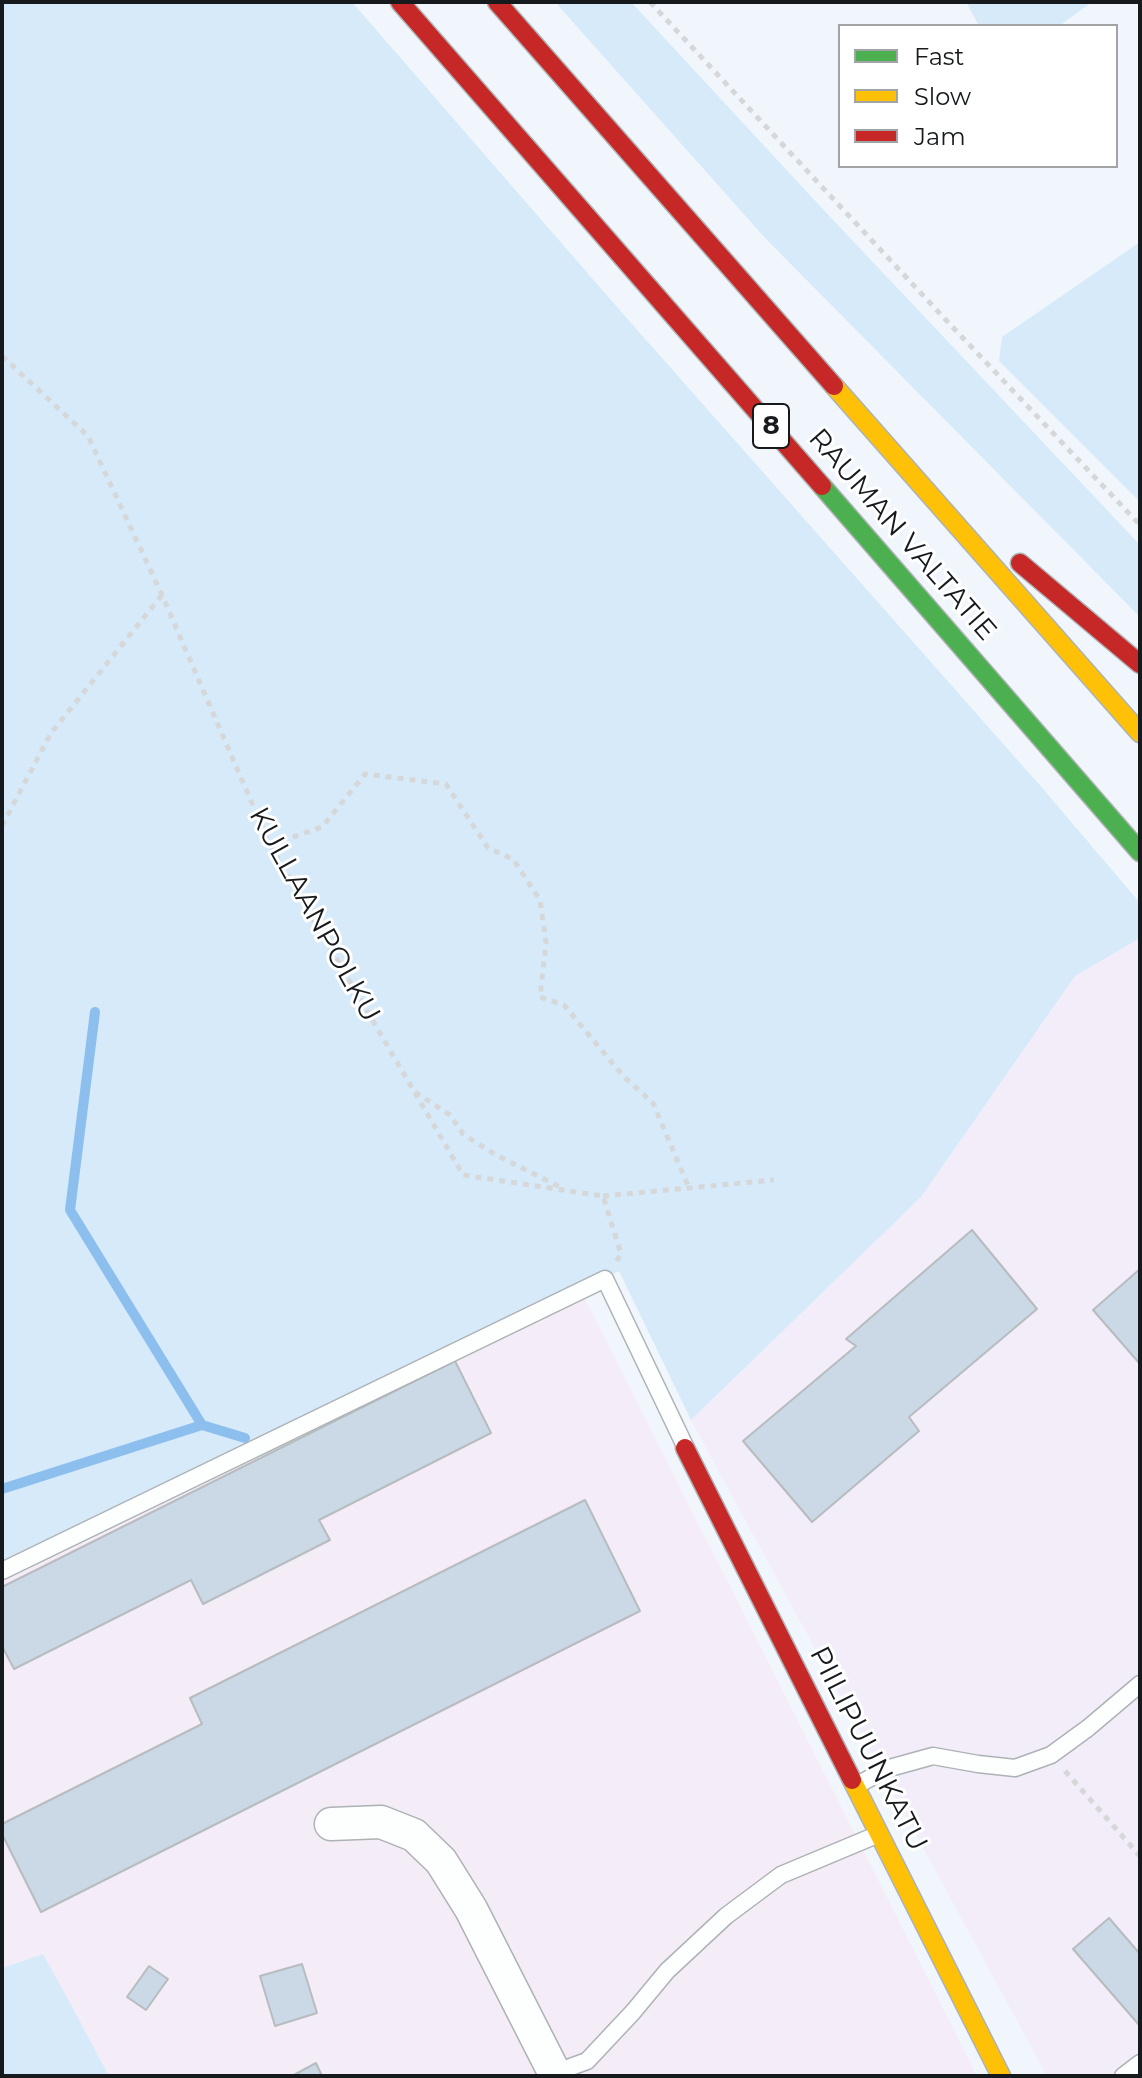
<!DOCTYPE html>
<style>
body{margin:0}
#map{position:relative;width:1142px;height:2078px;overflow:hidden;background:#f0f6fb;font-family:Montserrat,sans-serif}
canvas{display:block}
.frame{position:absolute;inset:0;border:4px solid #161a1d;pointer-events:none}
.legend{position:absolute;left:838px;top:24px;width:280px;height:144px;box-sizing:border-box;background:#fff;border:2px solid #a2a3a5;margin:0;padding:10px 14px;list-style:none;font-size:24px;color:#161a1d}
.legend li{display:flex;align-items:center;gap:16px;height:40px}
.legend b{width:40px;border:2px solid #a2a3a5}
</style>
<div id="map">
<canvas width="1142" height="2078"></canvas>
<div class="frame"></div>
<ul class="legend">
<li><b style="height:10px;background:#4caf50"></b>Fast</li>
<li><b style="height:10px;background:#ffc107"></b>Slow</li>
<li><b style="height:10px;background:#c62828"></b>Jam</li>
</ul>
</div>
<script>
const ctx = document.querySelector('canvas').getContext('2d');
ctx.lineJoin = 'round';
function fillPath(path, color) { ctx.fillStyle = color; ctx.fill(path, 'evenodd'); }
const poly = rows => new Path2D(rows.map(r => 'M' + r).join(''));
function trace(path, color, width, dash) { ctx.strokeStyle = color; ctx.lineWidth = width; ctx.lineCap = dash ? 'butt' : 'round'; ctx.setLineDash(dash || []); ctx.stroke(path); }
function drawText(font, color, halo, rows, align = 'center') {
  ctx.font = font + ' Montserrat,sans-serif'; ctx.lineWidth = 6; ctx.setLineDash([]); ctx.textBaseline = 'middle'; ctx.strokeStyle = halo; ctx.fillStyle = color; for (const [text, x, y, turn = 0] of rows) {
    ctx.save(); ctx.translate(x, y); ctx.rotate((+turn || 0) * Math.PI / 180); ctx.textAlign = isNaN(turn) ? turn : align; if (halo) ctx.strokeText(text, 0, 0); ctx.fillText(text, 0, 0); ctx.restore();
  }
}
fillPath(poly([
 [1140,938,1140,2076,1047,2076,691,1420,921,1197,1075,976]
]), '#f2edf9');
fillPath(poly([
 [581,1291,977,2076,109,2076,43,1954,2,1968,2,1572]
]), '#f4ecf7');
fillPath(poly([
 [2,2,352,2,624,315,1044,790,1140,903,1140,938,1075,976,921,1197,691,1420,619,1271,2,1571],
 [555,2,631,2,819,205,1140,545,1140,617,766,239],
 [966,2,1092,2,1059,26,979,26],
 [1140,242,1140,502,999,361,1002,337],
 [43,1954,77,2016,109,2076,2,2076,2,1968]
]), '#d6eafa');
trace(poly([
 [95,1012,70,1210,202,1425],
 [2,1489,202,1425,245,1438]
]), '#8dbfee', 10);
const building = poly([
 [972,1230,1037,1309,909,1417,919,1431,812,1522,743,1441,856,1346,846,1339,972,1230],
 [1140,1269,1140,1364,1093,1310,1140,1269],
 [455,1361,491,1433,319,1520,330,1540,203,1604,191,1580,14,1669,2,1646,2,1587,455,1361],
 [585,1500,640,1611,41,1912,2,1834,2,1824,202,1724,190,1698,585,1500],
 [1109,1918,1140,1954,1140,2026,1073,1949,1109,1918],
 [302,1964,317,2013,275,2026,260,1976,302,1964],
 [149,1966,168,1979,146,2010,127,1997,149,1966],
 [316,2063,322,2076,292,2076,316,2063]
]);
fillPath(building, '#cbd9e6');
trace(building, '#b7bcbf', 2);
const lane = poly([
 [2,1571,605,1279,685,1446],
 [856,1786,886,1769,933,1756,978,1764,1015,1768,1051,1755,1088,1728,1140,1684],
 [554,2073,587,2061,633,2012,667,1971,726,1916,781,1875,879,1834],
 [1123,2076,1140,2063]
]);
const street = poly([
 [331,1824,381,1822,414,1835,441,1861,471,1909,556,2076]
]);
const fast = poly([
 [822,486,1140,852]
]);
const slow = poly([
 [834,386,1140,733],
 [852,1780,1001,2076]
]);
const jam = poly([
 [400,2,822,486],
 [497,2,834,386],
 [1020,563,1140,664],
 [685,1448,852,1780]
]);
trace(lane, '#adb2b5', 19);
trace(street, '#adb2b5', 35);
trace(fast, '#adb2b5', 21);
trace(slow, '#adb2b5', 21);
trace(jam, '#adb2b5', 21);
trace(poly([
 [650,2,945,319,1140,525],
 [2,356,88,436,162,595,270,845,463,1175,603,1196,621,1254,616,1262],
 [2,826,51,733,162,595],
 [270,845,322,827,365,774,446,784,488,848,513,859,540,900,546,942,540,997,564,1005,624,1077,653,1103,689,1188],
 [415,1092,450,1115,463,1134,496,1155,562,1188],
 [603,1196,774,1180],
 [1065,1771,1140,1856]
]), '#d6d7d9', 5, [6, 6]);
trace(lane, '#fdfefe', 16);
trace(street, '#fdfefe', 32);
trace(fast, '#4caf50', 18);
trace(slow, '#ffc107', 18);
trace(jam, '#c62828', 18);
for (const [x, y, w] of [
 [771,426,36]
]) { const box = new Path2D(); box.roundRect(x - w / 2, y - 22, w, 44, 6); ctx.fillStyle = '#fff'; ctx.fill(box); trace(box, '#161a1d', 2); }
drawText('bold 26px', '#161a1d', null, [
 ["8",771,426]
]);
drawText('28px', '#161a1d', '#fff', [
 ["RAUMAN VALTATIE",902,535,49],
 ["KULLAANPOLKU",314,915,61],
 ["PIILIPUUNKATU",868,1749,63]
]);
</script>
